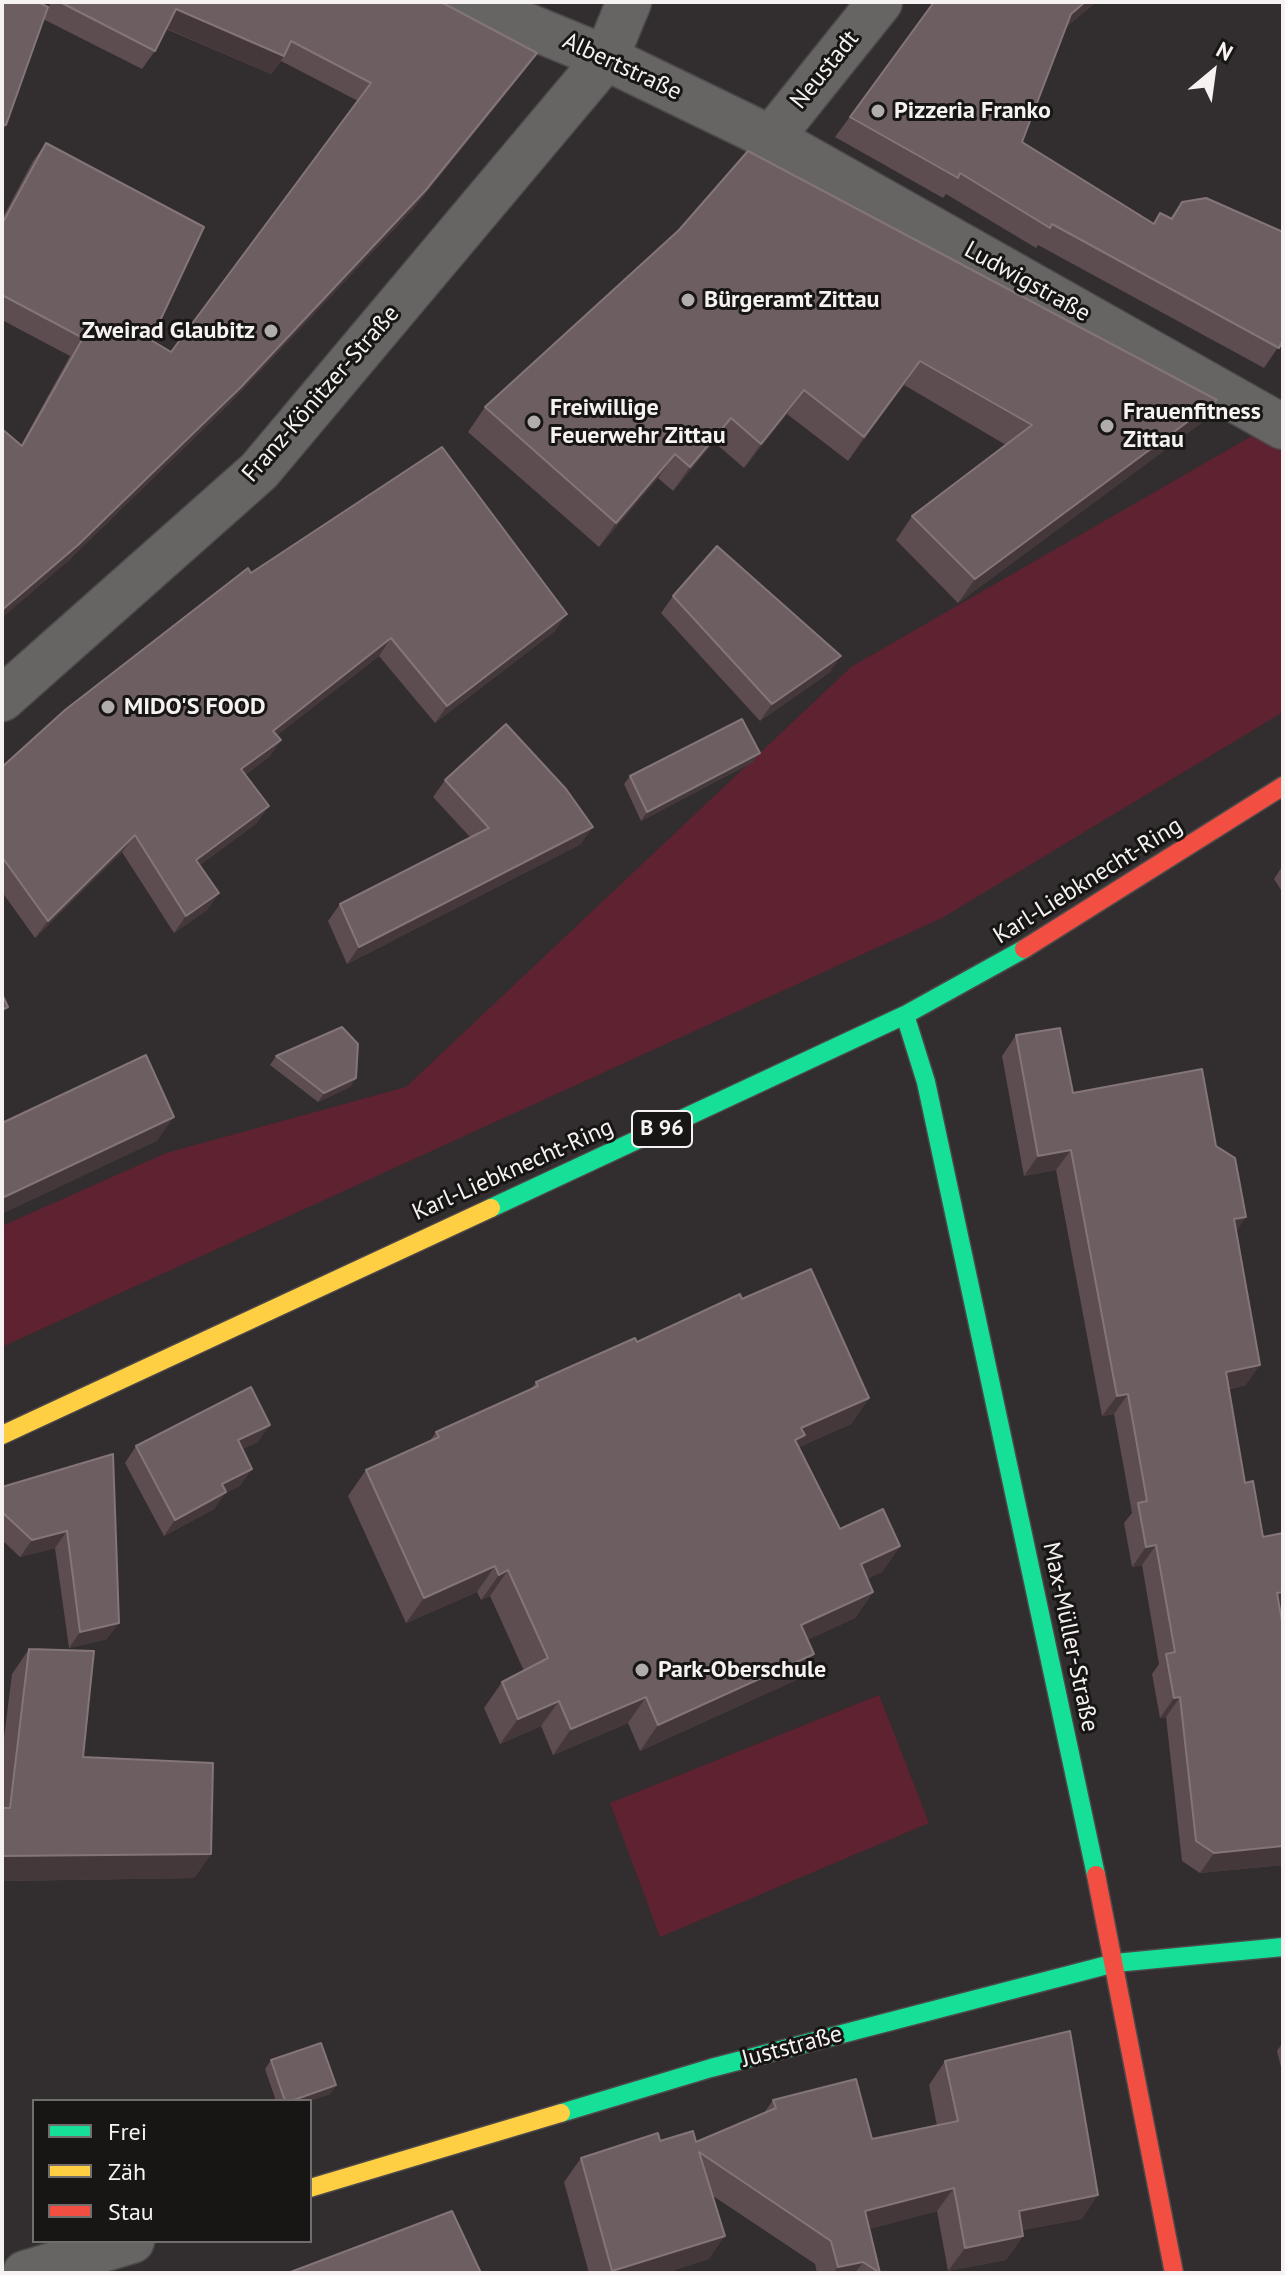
<!DOCTYPE html>
<meta charset="utf-8">
<style>
body{margin:0}
#map{position:relative;width:1285px;height:2275px;overflow:hidden;background:#322d2e;font-family:"PT Sans",sans-serif}
canvas{display:block}
.frame{position:absolute;inset:0;border:4px solid #f7f2f2;pointer-events:none}
.legend{position:absolute;left:32px;top:2099px;width:280px;height:144px;box-sizing:border-box;background:#181515;border:2px solid #716d6d;margin:0;padding:10px 14px;list-style:none;font-size:24px;color:#f7f2f2}
.legend li{display:flex;align-items:center;gap:16px;height:40px}
.legend b{width:40px;border:2px solid #716d6d}
.north{position:absolute;left:1173px;top:32px;width:80px;height:80px;-webkit-text-stroke:6px #181515;paint-order:stroke;rotate:29deg;font-size:22px;font-weight:700;line-height:32px;text-align:center;color:#f7f2f2}
.north::after{content:'';display:block;margin:auto;width:28px;height:36px;background:#f7f2f2;clip-path:polygon(50% 0,100% 100%,50% 72%,0 100%)}
</style>
<div id="map">
<canvas width="1285" height="2275"></canvas>
<div class="frame"></div>
<ul class="legend">
<li><b style="height:10px;background:#16e098"></b>Frei</li>
<li><b style="height:10px;background:#ffcf43"></b>Zäh</li>
<li><b style="height:10px;background:#f24e42"></b>Stau</li>
</ul>
<div class="north">N</div>
</div>
<script>
const ctx = document.querySelector('canvas').getContext('2d');
ctx.lineJoin = 'round';
function fillPath(path, color) { ctx.fillStyle = color; ctx.fill(path, 'evenodd'); }
const poly = rows => new Path2D(rows.map(r => 'M' + r).join(''));
function trace(path, color, width, dash) { ctx.strokeStyle = color; ctx.lineWidth = width; ctx.lineCap = dash ? 'butt' : 'round'; ctx.setLineDash(dash || []); ctx.stroke(path); }
function drawText(font, color, halo, rows, align = 'center') {
  ctx.font = font + ' "PT Sans",sans-serif'; ctx.lineWidth = 6; ctx.setLineDash([]); ctx.textBaseline = 'middle'; ctx.strokeStyle = halo; ctx.fillStyle = color; for (const [text, x, y, turn = 0] of rows) {
    ctx.save(); ctx.translate(x, y); ctx.rotate((+turn || 0) * Math.PI / 180); ctx.textAlign = isNaN(turn) ? turn : align; if (halo) ctx.strokeText(text, 0, 0); ctx.fillText(text, 0, 0); ctx.restore();
  }
}
fillPath(poly([
 [1264,429,1283,442,1283,712,942,918,2,1347,2,1226,166,1153,406,1087,851,667],
 [879,1695,929,1823,660,1937,610,1803]
]), '#5f2231');
const street = poly([
 [470,2,606,58,771,138,1283,427],
 [771,138,880,2],
 [2,699,259,471,606,58,629,2],
 [25,2273,132,2241]
]);
const fast = poly([
 [905,1015,926,1082,1096,1875],
 [491,1208,905,1015,1024,949],
 [561,2113,711,2068,1115,1963,1283,1947]
]);
const slow = poly([
 [2,1435,491,1208],
 [310,2188,561,2113]
]);
const jam = poly([
 [1024,949,1283,786],
 [1096,1875,1174,2273]
]);
trace(street, '#4d494a', 47);
trace(fast, '#4d494a', 21);
trace(slow, '#4d494a', 21);
trace(jam, '#4d494a', 21);
trace(street, '#676464', 44);
trace(fast, '#16e098', 18);
trace(slow, '#ffcf43', 18);
trace(jam, '#f24e42', 18);
fillPath(poly([
 [2,2,45,14,51,2,441,2,537,53,524,71,413,209,228,405,66,563,21,445,70,356,2,320,2,219,33,161,46,143,151,340,171,352,358,101,281,61,271,74,166,29,155,51,142,69,43,19,6,125,2,132],
 [934,2,1096,2,1066,27,1022,142,1153,223,1160,213,1170,218,1182,202,1283,232,1283,344,1281,343,1264,368,1038,245,1036,248,946,194,943,198,835,137],
 [679,230,1217,400,1200,424,958,603,896,540,912,516,1006,445,904,385,848,461,787,414,744,468,714,442,673,491,658,478,599,547,468,432,485,407],
 [251,573,555,631,435,723,379,656,277,735,281,740,269,757,245,775,257,823,200,865,219,893,207,910,174,933,122,852,35,938,2,892,2,767],
 [673,596,830,672,760,721,661,613],
 [753,762,641,821,624,784,630,776],
 [445,780,581,844,347,964,328,921,340,904,470,837,433,797],
 [1283,865,1283,893,1274,879],
 [1016,1035,1073,1093,1216,1146,1236,1231,1246,1385,1229,1389,1245,1483,1263,1537,1283,1533,1283,1609,1280,1610,1283,1627,1283,1865,1200,1873,1182,1861,1166,1717,1160,1718,1152,1674,1159,1664,1142,1565,1132,1567,1124,1523,1132,1513,1114,1414,1102,1416,1056,1170,1024,1176,1002,1056],
 [276,1056,356,1078,350,1087,318,1102,270,1065],
 [742,1299,869,1398,851,1424,799,1447,840,1529,900,1546,882,1572,867,1579,873,1592,855,1618,807,1640,796,1680,640,1751,628,1723,553,1755,541,1726,500,1744,484,1708,502,1682,524,1671,490,1596,481,1600,477,1592,406,1623,348,1496,366,1470,429,1442,436,1432,531,1389,536,1382],
 [258,1442,242,1449,240,1486,225,1493,214,1509,164,1536,125,1463,136,1446],
 [113,1454,107,1639,69,1648,55,1548,20,1557,2,1540,2,1487],
 [29,1649,83,1757,211,1854,194,1878,2,1881,2,1754,12,1674],
 [1283,2042,1283,2075,1277,2051],
 [271,2060,336,2085,330,2094,309,2101,276,2101,265,2069],
 [945,2061,1082,2219,1022,2230,1023,2236,1006,2260,948,2271,937,2211,869,2229,880,2273,817,2273,815,2264,713,2196,709,2259,665,2273,589,2273,564,2182,581,2158,660,2141,696,2142,764,2113,773,2100,872,2139,937,2126,929,2085]
]), '#5d4c50');
fillPath(poly([
 [1085,2,1096,2,1056,35,1071,14],
 [176,9,284,56,271,74,163,27],
 [537,53,524,71,413,209,228,405,66,563,2,618,2,610],
 [920,361,904,385,848,461,864,437],
 [804,390,787,414,744,468,761,444],
 [1217,400,1200,424,958,603,975,579],
 [731,418,714,442,673,491,690,467],
 [675,454,658,478,599,547,616,523],
 [567,614,555,631,435,723,447,706],
 [391,638,379,656,261,748,273,731],
 [841,656,830,672,760,721,772,704],
 [281,740,269,757,229,787,241,769],
 [760,753,753,762,641,821,647,812],
 [269,806,257,823,184,877,196,860],
 [593,827,581,844,347,964,359,947],
 [135,835,122,852,35,938,48,921],
 [219,893,207,910,174,933,186,916],
 [356,1078,350,1087,318,1102,324,1093],
 [174,1117,157,1141,2,1214,2,1198],
 [1071,1150,1056,1170,1024,1176,1038,1156],
 [1246,1217,1232,1238,1234,1219],
 [1260,1365,1246,1385,1212,1392,1226,1372],
 [1128,1394,1114,1414,1102,1416,1117,1396],
 [869,1398,851,1424,787,1452,801,1428],
 [270,1425,258,1442,227,1457,238,1440],
 [252,1469,240,1486,225,1493,214,1509,164,1536,175,1520,222,1484],
 [67,1531,55,1548,20,1557,32,1540],
 [1156,1545,1142,1565,1132,1567,1146,1547],
 [900,1546,882,1572,843,1590,861,1564],
 [495,1566,477,1592,406,1623,424,1598],
 [508,1570,490,1596,481,1600,499,1575],
 [873,1592,855,1618,783,1651,801,1625],
 [1283,1592,1283,1609,1262,1614,1277,1593],
 [119,1623,107,1639,69,1648,80,1632],
 [814,1654,796,1680,640,1751,658,1725],
 [646,1697,628,1723,553,1755,571,1729],
 [1180,1697,1166,1717,1160,1718,1174,1698],
 [559,1701,541,1726,500,1744,518,1719],
 [1283,1846,1283,1865,1200,1873,1214,1853],
 [211,1854,194,1878,2,1881,2,1856],
 [336,2085,330,2094,309,2101,291,2101],
 [954,2188,937,2211,848,2235,865,2211],
 [1098,2195,1082,2219,1002,2234,1019,2211],
 [725,2236,709,2259,665,2273,610,2273,612,2271],
 [1023,2236,1006,2260,948,2271,965,2248],
 [863,2262,855,2273,833,2273,838,2267]
]), '#45383b');
const building = poly([
 [2,2,37,2,48,7,6,125,2,124,2,2],
 [60,2,441,2,537,53,425,191,241,387,78,545,2,610,2,429,22,446,83,338,2,295,2,224,46,143,204,227,151,340,171,352,371,83,291,41,284,56,176,9,155,51,60,2],
 [934,2,1085,2,1071,14,1022,142,1154,224,1160,213,1172,219,1182,202,1206,198,1283,232,1283,340,1279,348,1052,224,1050,228,960,173,958,178,850,117,934,2],
 [748,151,1217,400,975,579,912,516,1032,425,920,361,864,437,804,390,761,444,731,418,690,467,675,454,616,523,485,407,679,230,748,151],
 [442,447,567,614,447,706,391,638,273,731,281,740,241,769,269,806,196,860,219,893,186,916,135,835,48,921,2,857,2,767,65,710,248,568,251,573,442,447],
 [717,546,841,656,772,704,673,596,717,546],
 [742,719,760,753,647,812,630,776,742,719],
 [506,724,566,789,593,827,359,947,340,904,489,828,445,780,506,724],
 [2,994,8,1007,2,1010,2,994],
 [342,1027,358,1044,356,1078,324,1093,276,1056,342,1027],
 [1060,1028,1073,1093,1202,1069,1216,1146,1235,1158,1246,1217,1234,1219,1260,1365,1226,1372,1245,1483,1253,1481,1263,1537,1283,1533,1283,1592,1277,1593,1283,1627,1283,1846,1214,1853,1196,1841,1180,1697,1174,1698,1166,1654,1175,1652,1156,1545,1146,1547,1138,1503,1147,1501,1128,1394,1117,1396,1071,1150,1038,1156,1016,1035,1060,1028],
 [146,1055,174,1117,2,1198,2,1123,146,1055],
 [811,1269,869,1398,801,1428,805,1435,795,1440,840,1529,883,1509,900,1546,861,1564,873,1592,801,1625,814,1654,658,1725,646,1697,571,1729,559,1701,518,1719,502,1682,548,1658,508,1570,499,1575,495,1566,424,1598,366,1470,439,1437,436,1432,538,1386,536,1382,635,1338,637,1342,740,1294,742,1299,811,1269],
 [251,1387,270,1425,238,1440,252,1469,222,1484,226,1492,175,1520,136,1446,251,1387],
 [113,1454,119,1623,80,1632,67,1531,32,1540,2,1512,2,1487,113,1454],
 [29,1649,94,1651,83,1757,213,1763,211,1854,2,1856,2,1808,10,1808,29,1649],
 [1070,2031,1098,2195,1019,2211,1023,2236,965,2248,954,2188,865,2211,880,2273,863,2262,838,2267,831,2241,699,2152,725,2236,612,2271,581,2158,658,2133,660,2141,693,2131,696,2142,776,2108,773,2100,856,2079,872,2139,958,2121,945,2061,1070,2031],
 [321,2043,336,2085,291,2101,285,2101,271,2060,321,2043],
 [452,2211,481,2273,288,2273,452,2211]
]);
fillPath(building, '#6d5e62');
trace(building, '#837578', 2);
for (const [x, y, r, color] of [
 [878,111,8,"#b2adad"],
 [688,300,8,"#b2adad"],
 [271,331,8,"#b2adad"],
 [534,422,8,"#b2adad"],
 [1107,426,8,"#b2adad"],
 [108,707,8,"#b2adad"],
 [642,1670,8,"#b2adad"]
]) { const dot = new Path2D(); dot.arc(x, y, r, 0, 2 * Math.PI); ctx.fillStyle = color; ctx.fill(dot); trace(dot, '#181515', 3); }
for (const [x, y, w] of [
 [662,1129,60]
]) { const box = new Path2D(); box.roundRect(x - w / 2, y - 18, w, 36, 6); ctx.fillStyle = '#181515'; ctx.fill(box); trace(box, '#f7f2f2', 2); }
drawText('bold 22px', '#f7f2f2', null, [
 ["B 96",662,1129]
]);
drawText('24px', '#f7f2f2', '#181515', [
 ["Albertstraße",622,67,25],
 ["Neustadt",825,70,-51],
 ["Ludwigstraße",1027,282,29],
 ["Franz-Könitzer-Straße",321,394,-49],
 ["Karl-Liebknecht-Ring",1088,881,-32],
 ["Karl-Liebknecht-Ring",513,1170,-24],
 ["Max-Müller-Straße",1070,1637,78],
 ["Juststraße",792,2047,-15]
]);
drawText('bold 24px', '#f7f2f2', '#181515', [
 ["Pizzeria Franko",894,111],
 ["Bürgeramt Zittau",704,300],
 ["Zweirad Glaubitz",255,331,"right"],
 ["Freiwillige",550,408],
 ["Feuerwehr Zittau",550,436],
 ["Frauenfitness",1123,412],
 ["Zittau",1123,440],
 ["MIDO'S FOOD",124,707],
 ["Park-Oberschule",658,1670]
], 'left');
</script>
